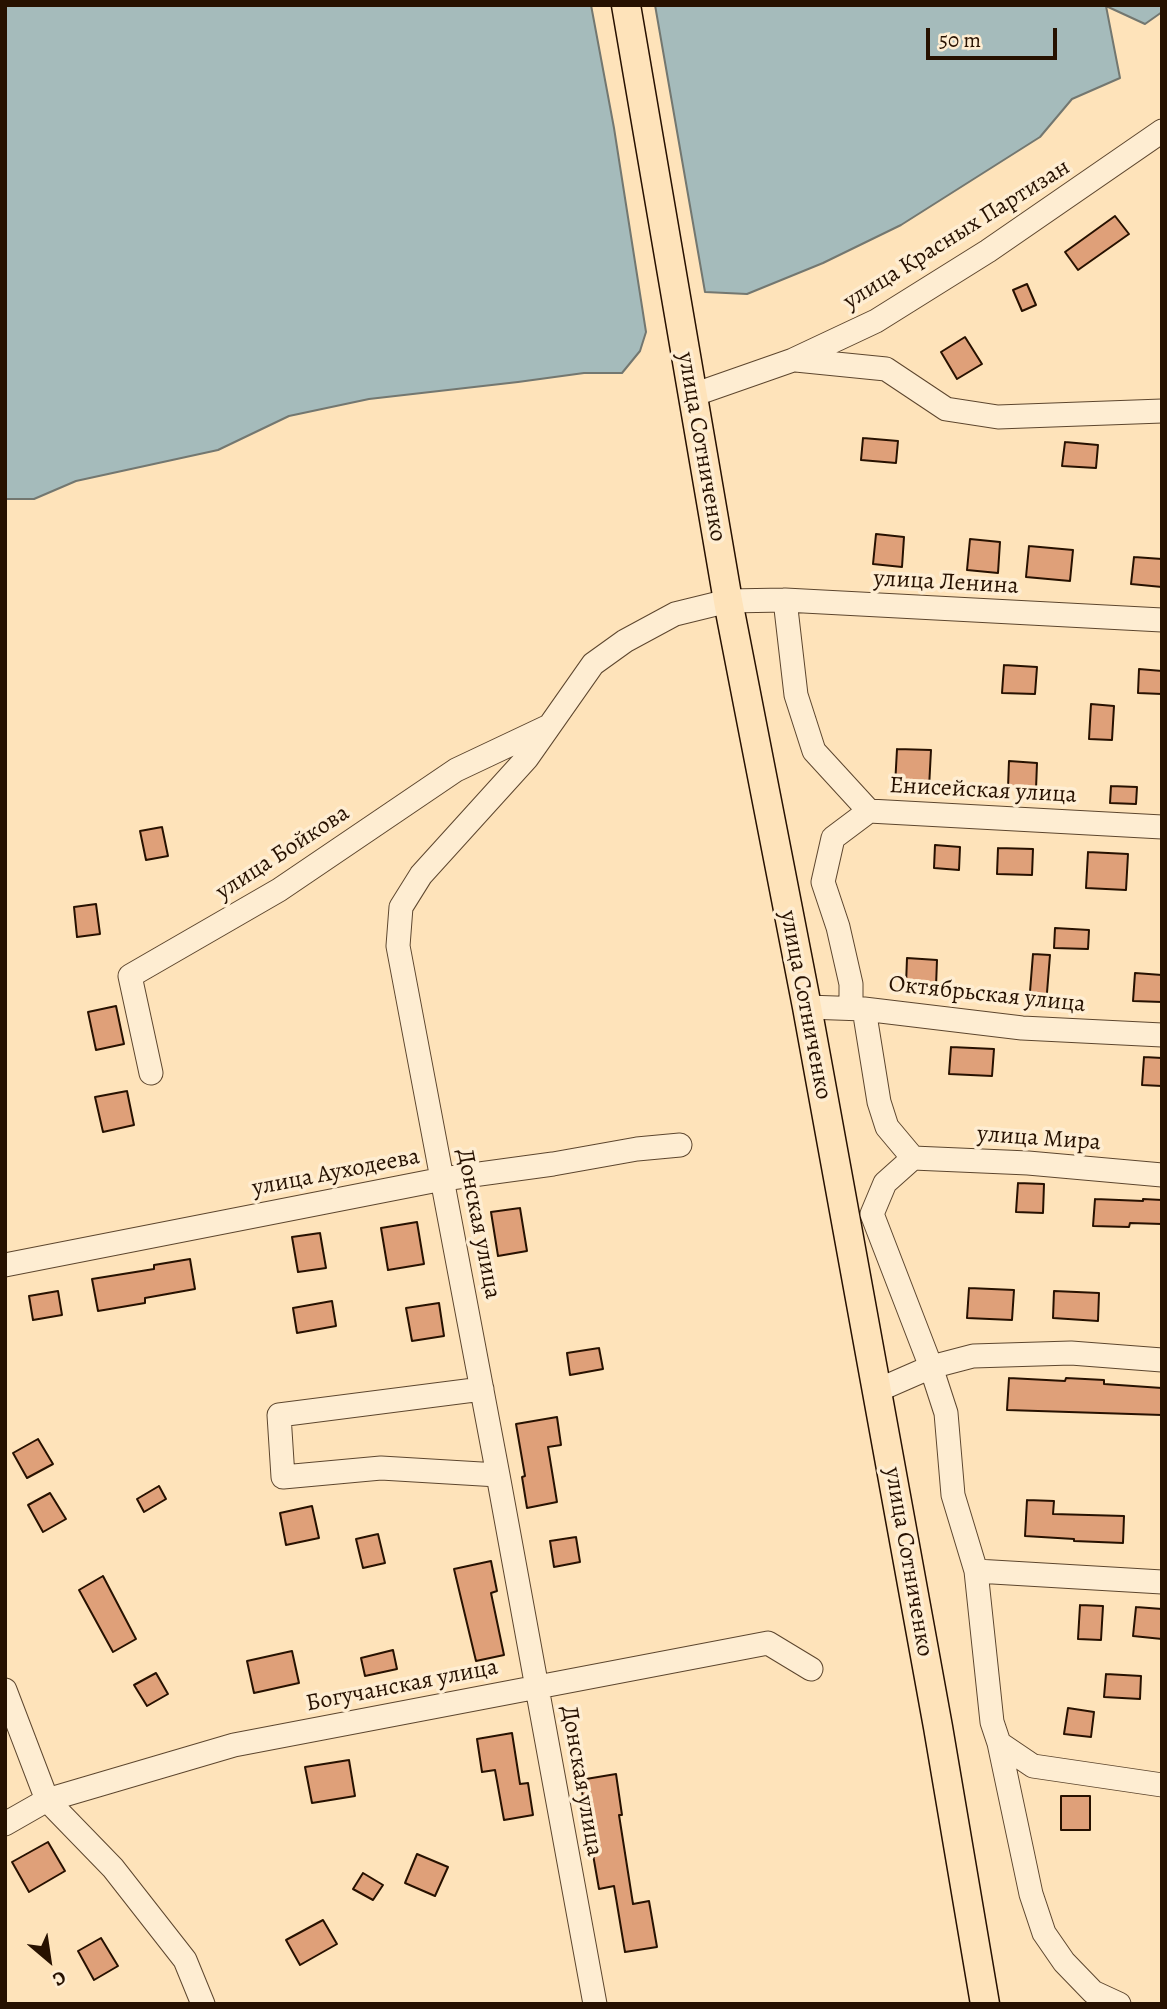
<!DOCTYPE html>
<meta charset="utf-8">
<style>
body{margin:0}
#map{position:relative;width:1167px;height:2009px;overflow:hidden;background:#fee3ba;font-family:Alegreya,serif}
canvas{display:block}
.frame{position:absolute;inset:0;border:7px solid #271100;pointer-events:none}
.north{position:absolute;left:14px;top:1925px;width:70px;height:70px;-webkit-text-stroke:5px #feedd2;paint-order:stroke;rotate:151deg;font-size:19px;font-weight:700;line-height:28px;text-align:center;color:#271100}
.north::after{content:'';display:block;margin:auto;width:24px;height:32px;background:#271100;clip-path:polygon(50% 0,100% 100%,50% 72%,0 100%)}
.scale{position:absolute;left:926px;top:28px;width:131px;height:32px;box-sizing:border-box;border:4px solid #271100;border-top:0;padding-left:9px;font-size:21px;line-height:24px;white-space:nowrap;color:#271100;-webkit-text-stroke:5px #feedd2;paint-order:stroke}
</style>
<div id="map">
<canvas width="1167" height="2009"></canvas>
<div class="frame"></div>
<div class="north">С</div>
<div class="scale">50 m</div>
</div>
<script>
const ctx = document.querySelector('canvas').getContext('2d');
ctx.lineJoin = 'round';
function fillPath(path, color) { ctx.fillStyle = color; ctx.fill(path, 'evenodd'); }
const poly = rows => new Path2D(rows.map(r => 'M' + r).join(''));
function trace(path, color, width, dash) { ctx.strokeStyle = color; ctx.lineWidth = width; ctx.lineCap = dash ? 'butt' : 'round'; ctx.setLineDash(dash || []); ctx.stroke(path); }
function drawText(font, color, halo, rows, align = 'center') {
  ctx.font = font + ' Alegreya,serif'; ctx.lineWidth = 7; ctx.setLineDash([]); ctx.textBaseline = 'middle'; ctx.strokeStyle = halo; ctx.fillStyle = color; for (const [text, x, y, turn = 0] of rows) {
    ctx.save(); ctx.translate(x, y); ctx.rotate((+turn || 0) * Math.PI / 180); ctx.textAlign = isNaN(turn) ? turn : align; if (halo) ctx.strokeText(text, 0, 0); ctx.fillText(text, 0, 0); ctx.restore();
  }
}
const water = poly([
 [5,5,591,5,614,128,646,332,640,351,622,373,584,373,518,382,369,399,289,416,218,450,76,481,34,499,5,499,5,5],
 [655,5,1162,5,1162,12,1145,24,1106,6,1120,78,1072,99,1040,137,901,225,823,263,747,294,705,292,655,5]
]);
fillPath(water, '#a5bbbb');
trace(water, '#737770', 2);
const building = poly([
 [1115,216,1129,234,1078,270,1065,252,1115,216],
 [1027,284,1036,305,1022,311,1013,290,1027,284],
 [965,337,982,364,957,379,941,352,965,337],
 [863,438,898,441,896,463,861,460,863,438],
 [1065,442,1098,445,1096,468,1062,466,1065,442],
 [876,534,904,537,902,567,873,564,876,534],
 [970,539,1000,542,998,573,967,570,970,539],
 [1029,546,1073,550,1070,581,1026,577,1029,546],
 [1134,557,1162,559,1162,587,1131,584,1134,557],
 [1004,665,1037,667,1035,694,1002,693,1004,665],
 [1139,669,1162,671,1162,694,1138,693,1139,669],
 [1091,704,1114,706,1112,740,1089,739,1091,704],
 [897,749,931,750,929,788,895,786,897,749],
 [1009,761,1037,763,1036,789,1008,788,1009,761],
 [1111,786,1137,787,1136,804,1110,803,1111,786],
 [162,827,168,856,146,860,140,831,162,827],
 [935,845,960,847,959,870,934,868,935,845],
 [998,848,1033,849,1032,875,997,874,998,848],
 [1088,852,1128,854,1126,890,1086,888,1088,852],
 [96,904,100,934,77,937,74,907,96,904],
 [1055,928,1089,930,1088,949,1054,948,1055,928],
 [1033,954,1050,955,1046,1005,1029,1004,1033,954],
 [907,958,937,960,936,987,906,985,907,958],
 [1135,973,1162,975,1162,1002,1133,1001,1135,973],
 [116,1006,124,1044,96,1050,88,1012,116,1006],
 [951,1047,994,1049,992,1076,949,1074,951,1047],
 [1144,1057,1162,1058,1162,1086,1142,1085,1144,1057],
 [127,1091,134,1125,103,1132,95,1097,127,1091],
 [1018,1183,1044,1184,1043,1213,1016,1212,1018,1183],
 [1095,1199,1143,1201,1143,1199,1162,1200,1162,1224,1130,1223,1129,1227,1093,1226,1095,1199],
 [520,1208,527,1251,498,1256,491,1212,520,1208],
 [417,1222,424,1264,388,1270,381,1228,417,1222],
 [320,1233,326,1268,298,1272,292,1237,320,1233],
 [190,1259,195,1289,145,1298,145,1303,98,1311,92,1279,154,1269,154,1265,190,1259],
 [969,1288,1014,1290,1012,1320,967,1318,969,1288],
 [58,1291,62,1315,33,1320,29,1296,58,1291],
 [1054,1291,1099,1293,1098,1321,1053,1318,1054,1291],
 [332,1301,336,1326,297,1333,293,1308,332,1301],
 [439,1303,444,1336,412,1341,406,1308,439,1303],
 [599,1348,603,1369,570,1375,567,1353,599,1348],
 [1009,1378,1065,1381,1066,1378,1104,1380,1104,1384,1162,1388,1162,1415,1007,1410,1009,1378],
 [557,1417,561,1445,548,1447,557,1502,527,1508,522,1477,525,1476,516,1424,557,1417],
 [38,1439,53,1464,27,1478,13,1453,38,1439],
 [159,1486,166,1499,144,1512,137,1499,159,1486],
 [50,1493,66,1519,43,1532,28,1505,50,1493],
 [1027,1500,1054,1501,1053,1514,1124,1516,1123,1543,1074,1541,1074,1539,1025,1536,1027,1500],
 [312,1506,319,1538,286,1545,280,1513,312,1506],
 [378,1534,385,1563,363,1568,356,1539,378,1534],
 [576,1537,580,1562,554,1567,550,1541,576,1537],
 [491,1561,497,1591,491,1593,504,1655,476,1661,454,1569,491,1561],
 [103,1576,136,1639,113,1652,79,1590,103,1576],
 [1080,1605,1103,1606,1101,1640,1078,1639,1080,1605],
 [1136,1607,1162,1609,1162,1639,1133,1636,1136,1607],
 [393,1650,397,1669,365,1676,361,1658,393,1650],
 [292,1651,299,1683,254,1693,247,1661,292,1651],
 [156,1673,168,1694,147,1706,134,1685,156,1673],
 [1106,1674,1141,1676,1140,1699,1104,1697,1106,1674],
 [1068,1708,1094,1712,1091,1737,1064,1734,1068,1708],
 [512,1733,520,1784,528,1783,533,1815,504,1820,495,1770,482,1772,477,1739,512,1733],
 [349,1760,355,1796,312,1803,305,1767,349,1760],
 [616,1774,622,1815,619,1815,633,1904,649,1901,657,1947,625,1952,614,1886,599,1889,580,1780,616,1774],
 [1061,1796,1090,1796,1090,1830,1061,1830,1061,1796],
 [48,1842,65,1871,29,1892,12,1862,48,1842],
 [417,1854,448,1867,435,1896,405,1883,417,1854],
 [363,1873,383,1885,373,1900,353,1889,363,1873],
 [323,1920,337,1944,300,1965,286,1940,323,1920],
 [101,1938,118,1966,94,1980,78,1951,101,1938]
]);
fillPath(building, '#dfa079');
trace(building, '#271100', 2);
const minor = poly([
 [796,360,886,369,946,409,998,417,1162,411],
 [693,395,793,360,876,321,988,251,1162,131],
 [785,600,796,695,814,751,869,811,1162,827],
 [807,1007,864,1009,1022,1028,1162,1035],
 [851,1008,851,984,838,927,823,882,833,838,869,811],
 [864,1009,879,1102,887,1127,913,1158],
 [151,1073,130,976,279,890,456,770,547,727],
 [913,1158,885,1183,872,1214,931,1367,946,1413,953,1495,976,1571,992,1722,999,1743,1031,1894,1044,1933,1064,1962,1093,1992,1119,2004],
 [913,1158,1028,1163,1162,1175],
 [5,1265,443,1179,553,1164,637,1149,680,1145],
 [482,1389,279,1415,283,1477,381,1468,498,1475],
 [876,1391,931,1367,973,1356,1071,1353,1162,1360],
 [976,1571,1162,1582],
 [5,1690,47,1800,113,1868,185,1960,203,2004],
 [999,1743,1033,1766,1162,1785],
 [5,1824,47,1800,234,1745,768,1643,811,1669],
 [595,2004,498,1475,398,946,401,907,421,875,527,758,593,664,625,641,675,614,728,601,785,600,1162,620]
]);
const major = poly([
 [626,5,728,601,807,1007,938,1727,985,2004]
]);
trace(minor, '#5d462e', 25);
trace(major, '#271100', 31);
trace(minor, '#feedd2', 23);
trace(major, '#fee3ba', 28);
drawText('24px', '#271100', '#feedd2', [
 ["улица Красных Партизан",957,235,-32],
 ["улица Сотниченко",701,447,80],
 ["улица Ленина",946,583,3],
 ["Енисейская улица",983,791,3],
 ["улица Бойкова",283,853,-33],
 ["Октябрьская улица",987,995,6],
 ["улица Сотниченко",805,1005,79],
 ["улица Мира",1039,1139,4],
 ["улица Ауходеева",336,1173,-11],
 ["Донская улица",478,1224,79],
 ["улица Сотниченко",908,1562,80],
 ["Богучанская улица",402,1686,-11],
 ["Донская улица",581,1781,80]
]);
</script>
